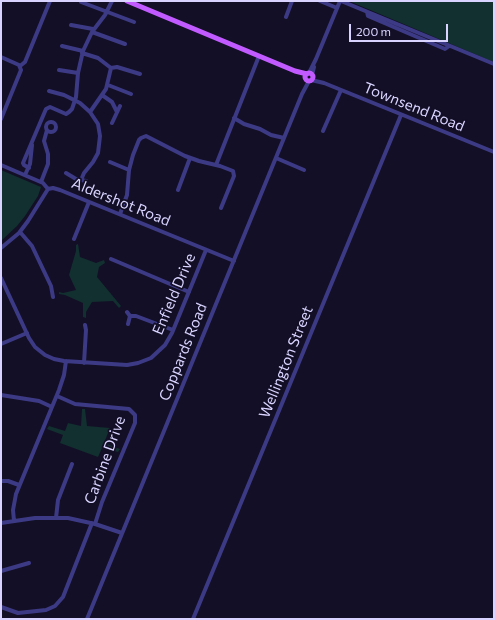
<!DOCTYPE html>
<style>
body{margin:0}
#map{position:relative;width:495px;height:620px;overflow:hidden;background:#130f26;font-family:Commissioner,sans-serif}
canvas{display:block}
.frame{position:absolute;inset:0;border:2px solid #d9d4ff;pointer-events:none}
.scale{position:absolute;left:349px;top:24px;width:99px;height:18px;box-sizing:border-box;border:2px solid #d9d4ff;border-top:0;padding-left:5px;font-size:12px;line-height:14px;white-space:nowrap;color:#d9d4ff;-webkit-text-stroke:3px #130f26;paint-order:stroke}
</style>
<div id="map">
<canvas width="495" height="620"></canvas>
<div class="frame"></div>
<div class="scale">200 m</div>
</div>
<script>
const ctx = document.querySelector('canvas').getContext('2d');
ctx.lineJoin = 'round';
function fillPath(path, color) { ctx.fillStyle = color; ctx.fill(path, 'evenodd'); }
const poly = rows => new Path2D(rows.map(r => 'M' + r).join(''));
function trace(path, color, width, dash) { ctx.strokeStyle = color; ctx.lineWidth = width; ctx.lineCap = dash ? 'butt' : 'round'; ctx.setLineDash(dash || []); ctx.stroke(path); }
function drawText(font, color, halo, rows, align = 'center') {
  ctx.font = font + ' Commissioner,sans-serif'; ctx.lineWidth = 3.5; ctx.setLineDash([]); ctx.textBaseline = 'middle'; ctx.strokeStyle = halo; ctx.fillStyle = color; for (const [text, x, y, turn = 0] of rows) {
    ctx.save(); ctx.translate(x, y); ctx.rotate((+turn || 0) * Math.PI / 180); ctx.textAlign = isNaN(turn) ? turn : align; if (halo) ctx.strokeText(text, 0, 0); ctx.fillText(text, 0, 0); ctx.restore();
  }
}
fillPath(poly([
 [349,1,494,1,494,62,489,60],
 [1,170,41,187,38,196,25,216,17,226,1,241],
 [78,244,80,257,96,263,104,260,105,263,99,267,97,277,121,306,119,308,113,301,92,302,86,312,86,318,83,317,83,303,65,295,59,294,59,292,63,293,76,290,69,275,76,251,76,245],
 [82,409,85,409,87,426,110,428,104,443,120,449,118,452,102,448,98,457,60,443,63,435,47,429,49,426,65,431,68,423,81,426]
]), '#12302f');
trace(poly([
 [320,1,337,8],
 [341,1,494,64],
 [81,2,134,22],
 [367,12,368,16,445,49,449,46],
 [286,17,292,1],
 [71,25,93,29],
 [92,32,125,44],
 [62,46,83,51],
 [82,53,98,58,111,68,106,89,90,112],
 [1,57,19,65,21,70,1,119],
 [20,66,25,62,50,1],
 [111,68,117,67,140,74],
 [59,70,78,73],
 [309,73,316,59,340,1],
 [312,75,314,67],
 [311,80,324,83,494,152],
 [108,85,131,94],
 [49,91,64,95,80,103,90,112,98,124,100,136,98,153,93,162,84,173,81,180],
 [102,95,112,102,117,112],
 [234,118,244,124,260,129,271,135,284,138],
 '46 127a5 5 0 1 1 10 0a5 5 0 1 1-10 0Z',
 [112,123,120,106],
 [323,131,341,90],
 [276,158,304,170],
 [110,162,129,170],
 [1,165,43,183,48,189],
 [216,165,259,56],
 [29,168,24,165,23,163,46,109,50,107,66,114,69,112,72,109,76,97,78,73,83,51,92,32,105,15,112,1],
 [66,173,76,179,86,181],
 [25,175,30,164,32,145],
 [41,182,48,164,48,154,44,141,47,130],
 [48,189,53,188,60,190,234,261],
 [178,190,190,158],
 [120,214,127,195,129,170,133,155,139,140,141,138,146,136,185,156,199,161,220,166,233,171,234,176,221,208],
 [20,232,32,246,51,286,53,297],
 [74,239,89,202],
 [1,248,19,233,28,221,48,189],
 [111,259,189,292],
 [1,278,29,338,35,347,45,355,54,359,64,361,127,365,138,363,151,358,165,345,172,333,206,250],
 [127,312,130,316,128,324],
 [130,316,136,316,173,330],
 [1,344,27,333],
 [84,363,86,330,85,325],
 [1,395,39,401,52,407],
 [57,396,75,404,129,409,135,415,135,423,102,502,95,524],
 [1,481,8,481,19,485],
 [56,518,58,500,72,464],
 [14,521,13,510,16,494,59,390,64,375,66,361],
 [1,523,35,518,68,518,95,524,122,533],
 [1,571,29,563],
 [1,607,18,613,46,610,55,606,63,597,92,523],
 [87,619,302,94,309,81],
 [193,619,401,115]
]), '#3d3a85', 4);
trace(poly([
 [127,1,295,71,307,74],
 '305 77a4 4 0 1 1 8 0a4 4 0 1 1-8 0Z'
]), '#c25bff', 5);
drawText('15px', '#d9d4ff', '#130f26', [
 ["Townsend Road",414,107,22],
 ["Aldershot Road",121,202,22],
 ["Enfield Drive",174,294,-67],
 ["Coppards Road",183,352,-68],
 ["Wellington Street",286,362,-68],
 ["Carbine Drive",105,460,-70]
]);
</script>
